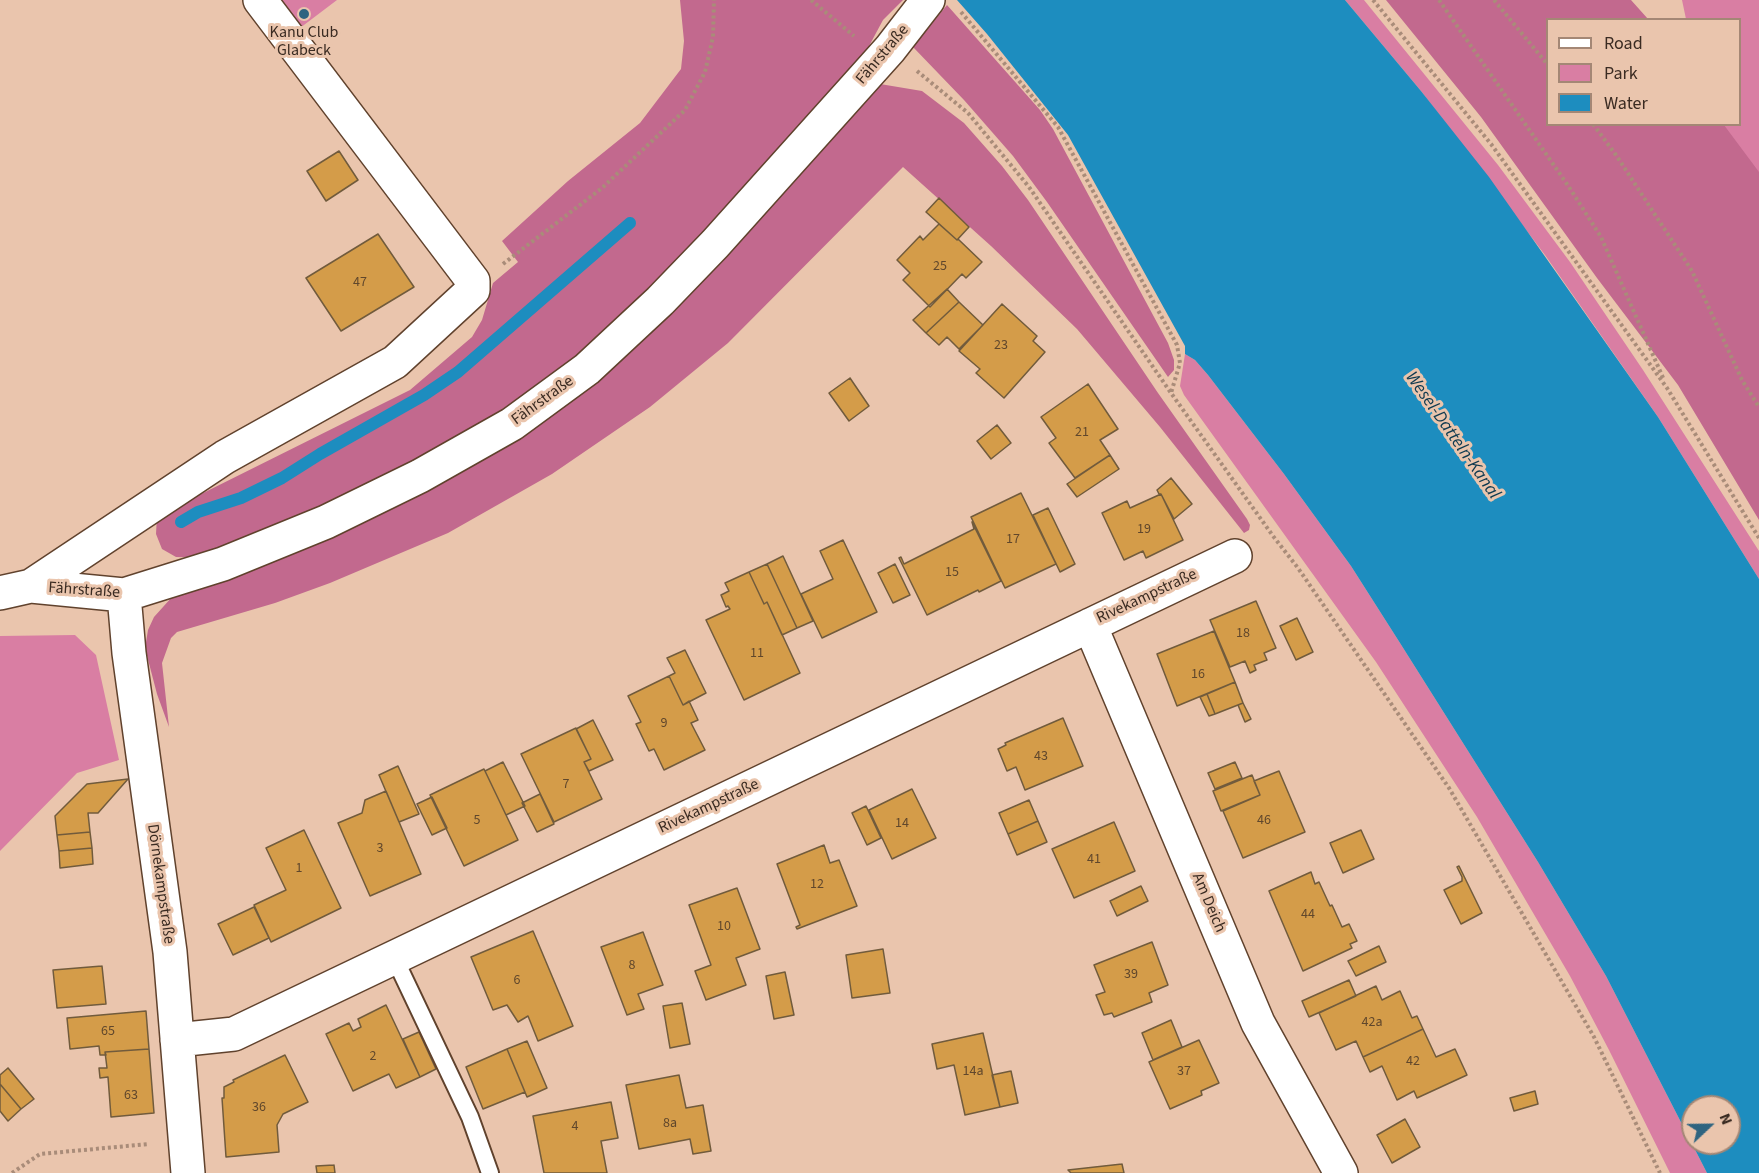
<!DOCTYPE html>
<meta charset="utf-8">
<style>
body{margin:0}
#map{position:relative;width:1759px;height:1173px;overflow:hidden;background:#eac5ad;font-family:"Source Sans 3",sans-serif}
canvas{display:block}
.legend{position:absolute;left:1546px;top:18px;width:195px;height:108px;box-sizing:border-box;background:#eac5ad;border:2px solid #a48775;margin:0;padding:8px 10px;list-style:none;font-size:18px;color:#3a2b22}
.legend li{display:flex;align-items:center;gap:12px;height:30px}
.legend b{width:30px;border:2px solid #a48775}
.north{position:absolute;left:1681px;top:1095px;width:60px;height:60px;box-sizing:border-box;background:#eac5ad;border:2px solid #a48775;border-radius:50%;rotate:68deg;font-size:16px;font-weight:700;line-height:24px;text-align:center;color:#3a2b22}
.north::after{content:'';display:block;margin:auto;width:21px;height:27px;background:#2f6480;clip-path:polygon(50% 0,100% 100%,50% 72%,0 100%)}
</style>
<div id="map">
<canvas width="1759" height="1173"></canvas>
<ul class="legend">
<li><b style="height:8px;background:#fff"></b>Road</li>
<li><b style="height:16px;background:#d97ea3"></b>Park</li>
<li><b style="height:16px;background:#1d8dbf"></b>Water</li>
</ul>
<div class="north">N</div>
</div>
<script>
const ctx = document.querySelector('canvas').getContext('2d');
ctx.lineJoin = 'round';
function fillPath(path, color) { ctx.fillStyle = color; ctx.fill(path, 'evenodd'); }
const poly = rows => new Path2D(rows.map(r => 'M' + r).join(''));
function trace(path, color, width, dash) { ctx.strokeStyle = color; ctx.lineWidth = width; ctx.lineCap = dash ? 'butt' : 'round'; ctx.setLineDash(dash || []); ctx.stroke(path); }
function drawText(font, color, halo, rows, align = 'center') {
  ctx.font = font + ' "Source Sans 3",sans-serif'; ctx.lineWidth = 6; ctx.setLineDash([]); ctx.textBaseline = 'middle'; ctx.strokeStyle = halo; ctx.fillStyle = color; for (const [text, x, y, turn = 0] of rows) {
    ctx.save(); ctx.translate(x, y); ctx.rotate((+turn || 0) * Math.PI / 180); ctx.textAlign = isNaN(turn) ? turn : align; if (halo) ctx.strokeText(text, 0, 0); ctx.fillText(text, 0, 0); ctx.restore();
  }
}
fillPath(poly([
 [280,0,337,0,300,28],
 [1345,0,1364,0,1498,165,1570,262,1643,370,1759,551,1759,579,1658,417,1545,255,1421,91],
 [1682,0,1759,0,1759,200,1704,125,1740,124,1740,20,1686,19],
 [1185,354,1195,360,1208,375,1284,474,1351,566,1400,643,1538,862,1606,976,1707,1173,1670,1173,1609,1050,1570,976,1477,817,1376,662,1184,395,1180,386],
 [75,635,96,655,119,760,77,773,0,851,0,636]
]), '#d97ea3');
fillPath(poly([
 [680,0,903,0,883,20,861,61,613,334,461,444,213,558,176,557,162,549,156,534,157,516,410,390,472,337,482,320,493,283,518,262,502,241,568,181,640,123,681,69,684,41],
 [1386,0,1631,0,1648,19,1548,20,1548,124,1724,125,1759,172,1759,520,1678,385,1597,278,1481,117],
 [947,5,1040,110,1053,129,1168,343,1174,360,1174,370,1168,377,1047,202,1013,156,964,100,913,47],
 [880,84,922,91,964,123,1002,166,1028,200,1158,393,1247,519,1250,525,1249,530,1244,533,1160,427,1077,329,991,246,903,167,728,343,650,407,552,474,448,533,330,583,275,603,177,632,171,638,162,663,169,727,157,694,145,648,148,630,154,617,172,597,184,590,489,448]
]), '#c2698e');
fillPath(poly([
 [957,0,1345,0,1421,91,1489,177,1658,417,1759,579,1759,1173,1707,1173,1606,976,1538,862,1400,643,1351,566,1284,474,1208,375,1195,360,1185,354,1185,346,1068,135,987,34],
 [1693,1107,1729,1107,1729,1143,1693,1143]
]), '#1d8dbf');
trace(poly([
 [181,522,198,512,241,498,282,478,320,454,424,395,458,372,630,223]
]), '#1d8dbf', 12);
const building = poly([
 [339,151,358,180,326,201,307,171,339,151],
 [939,198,969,227,957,240,926,212,939,198],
 [939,224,957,240,958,239,982,262,966,278,962,274,930,307,903,280,910,273,897,260,920,236,923,240,939,224],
 [378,234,414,287,341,331,306,278,378,234],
 [947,289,959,302,926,333,913,320,947,289],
 [959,302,983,325,959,349,947,337,939,345,926,333,959,302],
 [1002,304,1037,336,1033,341,1045,352,1004,398,976,373,980,369,959,351,1002,304],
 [850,378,869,406,849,421,829,393,850,378],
 [1088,384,1118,429,1100,440,1110,455,1075,478,1049,443,1056,438,1041,417,1088,384],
 [997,425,1011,443,991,459,977,441,997,425],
 [1110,455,1119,469,1077,497,1067,484,1110,455],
 [1171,478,1192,504,1174,519,1161,494,1159,494,1157,490,1171,478],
 [1021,493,1056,564,1005,588,971,517,1021,493],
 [1161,494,1183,540,1146,558,1143,551,1124,560,1102,513,1127,501,1130,508,1161,494],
 [1048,508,1075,564,1060,572,1033,515,1048,508],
 [972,522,1001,581,979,592,978,590,927,615,899,558,901,557,904,564,974,529,972,522],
 [843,540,877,612,822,638,801,594,833,579,820,551,843,540],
 [783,556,813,621,797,628,767,564,783,556],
 [767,564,797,628,782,635,767,602,764,604,749,572,767,564],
 [895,564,910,595,893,603,878,573,895,564],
 [749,572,764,604,767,602,800,673,744,700,706,620,730,609,728,606,726,607,721,595,729,591,725,583,749,572],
 [1256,601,1276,648,1264,653,1267,660,1254,665,1256,670,1250,673,1245,661,1230,667,1210,620,1256,601],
 [1297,618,1313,652,1296,660,1280,626,1297,618],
 [1214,631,1235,682,1177,706,1157,654,1214,631],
 [685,650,706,693,683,705,669,676,675,673,667,658,685,650],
 [669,676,683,705,689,701,698,720,691,723,705,750,664,770,654,749,649,751,636,724,641,722,628,696,669,676],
 [1235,682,1243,703,1215,714,1207,694,1235,682],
 [1207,694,1215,714,1209,716,1200,697,1207,694],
 [1243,703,1251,719,1245,722,1238,705,1243,703],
 [1063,718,1083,766,1025,790,1016,767,1007,771,998,749,1006,745,1005,743,1063,718],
 [593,720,613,760,589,771,584,762,591,759,576,729,593,720],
 [576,728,591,759,584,762,602,799,554,822,521,754,576,728],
 [503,762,525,806,506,815,485,771,503,762],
 [1235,762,1242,778,1215,789,1208,773,1235,762],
 [398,766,419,814,399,822,379,775,398,766],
 [484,769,518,840,464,866,430,795,484,769],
 [1279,771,1305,832,1243,858,1223,811,1260,795,1254,781,1279,771],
 [1252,775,1260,795,1221,811,1213,791,1252,775],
 [128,779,98,813,88,813,90,832,57,835,55,816,87,784,128,779],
 [912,789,936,838,892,859,869,810,912,789],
 [386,791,421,874,370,896,338,823,362,813,365,800,386,791],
 [540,794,554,824,537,832,522,803,540,794],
 [432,797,447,828,432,835,417,804,432,797],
 [1029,800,1038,821,1008,834,999,813,1029,800],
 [866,806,881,838,867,845,852,813,866,806],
 [1038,821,1047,842,1017,855,1008,834,1038,821],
 [1114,822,1135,871,1074,898,1052,849,1114,822],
 [304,830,341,908,271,942,254,905,286,890,266,848,304,830],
 [1361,830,1374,859,1343,873,1330,843,1361,830],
 [90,832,92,848,59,851,57,835,90,832],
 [824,845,830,863,839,860,857,906,797,929,796,927,800,925,777,864,824,845],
 [92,848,93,864,60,868,59,851,92,848],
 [1459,866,1482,913,1461,924,1444,890,1462,881,1462,877,1457,867,1459,866],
 [1311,872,1315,884,1319,882,1330,906,1332,905,1342,927,1349,924,1357,941,1350,944,1352,948,1303,971,1269,891,1311,872],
 [1141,886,1148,901,1117,916,1110,901,1141,886],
 [737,888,760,949,736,958,746,985,706,1000,695,971,711,965,689,905,737,888],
 [254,907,269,938,233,955,218,924,254,907],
 [533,931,573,1026,538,1041,528,1016,518,1022,507,1005,493,1010,471,957,533,931],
 [643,932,663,985,638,994,644,1009,627,1015,601,947,643,932],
 [1152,942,1168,985,1149,993,1152,1002,1114,1017,1112,1013,1104,1015,1096,995,1105,992,1094,965,1152,942],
 [1379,946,1386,962,1356,976,1348,961,1379,946],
 [883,949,890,993,852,998,846,955,883,949],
 [102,966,106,1004,57,1008,53,970,102,966],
 [785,972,794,1015,774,1019,766,976,785,972],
 [1349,980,1356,996,1309,1017,1302,1001,1349,980],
 [1376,986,1382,1000,1400,991,1412,1018,1417,1016,1423,1029,1363,1057,1356,1041,1336,1050,1319,1013,1376,986],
 [682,1003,690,1044,670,1048,663,1006,682,1003],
 [386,1005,420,1077,396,1088,389,1074,353,1091,326,1034,349,1023,353,1031,361,1027,358,1019,386,1005],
 [146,1011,149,1049,105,1052,106,1055,100,1055,99,1046,70,1049,67,1018,146,1011],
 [1171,1020,1182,1047,1153,1060,1142,1033,1171,1020],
 [1423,1029,1436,1057,1455,1049,1467,1075,1417,1098,1414,1091,1397,1100,1382,1066,1370,1072,1363,1057,1423,1029],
 [419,1032,436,1069,420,1077,403,1039,419,1032],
 [983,1033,1000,1107,965,1115,954,1065,937,1069,932,1044,983,1033],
 [1199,1040,1219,1083,1201,1091,1202,1095,1170,1109,1149,1062,1199,1040],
 [527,1041,547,1088,527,1097,507,1049,527,1041],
 [149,1049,154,1113,111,1117,108,1077,100,1078,99,1068,107,1068,105,1052,149,1049],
 [507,1049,525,1092,483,1109,466,1067,507,1049],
 [285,1055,308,1102,283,1114,277,1125,279,1152,226,1157,222,1098,224,1098,224,1087,234,1082,233,1080,285,1055],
 [8,1068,34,1099,21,1109,0,1084,0,1075,8,1068],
 [1011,1071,1018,1103,1000,1107,992,1075,1011,1071],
 [679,1075,686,1108,703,1105,711,1151,693,1154,690,1139,639,1149,626,1085,679,1075],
 [0,1084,21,1109,8,1121,0,1111,0,1084],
 [1535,1091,1538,1104,1514,1111,1510,1098,1535,1091],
 [611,1102,618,1138,601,1141,607,1173,544,1173,533,1116,611,1102],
 [1405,1119,1420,1147,1392,1163,1377,1135,1405,1119],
 [1122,1164,1124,1173,1071,1173,1068,1170,1122,1164],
 [334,1165,335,1173,317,1173,316,1166,334,1165]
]);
fillPath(building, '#d49c49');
trace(building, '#715b3c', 1.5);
const lane = poly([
 [394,957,470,1117,490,1173]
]);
const street = poly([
 [31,586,225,457,395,362,473,290,473,281,260,0],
 [0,593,31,586,124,595,223,564,326,522,420,476,512,424,587,369,660,301,715,244,890,49,928,0],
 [124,595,129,653,170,952,188,1173],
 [1090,625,1258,1023,1341,1173],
 [177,1040,234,1034,1235,556]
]);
trace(lane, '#60422d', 20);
trace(street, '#60422d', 36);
trace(poly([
 [811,0,854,36],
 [1373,0,1491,144,1667,388,1759,538],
 [1439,0,1569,187,1601,237,1664,380],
 [1494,0,1548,65],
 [961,12,1058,127,1177,345,1180,363,1171,393],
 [917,71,968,113,1029,187,1171,393,1273,536,1298,568,1449,788,1594,1037,1660,1173],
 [1593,124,1616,155,1692,271,1742,380,1759,407],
 [503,264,602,188,685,110,705,72,713,37,714,0],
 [12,1173,40,1154,149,1144]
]), '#a98c79', 4, [3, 3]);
trace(lane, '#fff', 16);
trace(street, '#fff', 33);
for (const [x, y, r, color] of [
 [304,14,6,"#2f6480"]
]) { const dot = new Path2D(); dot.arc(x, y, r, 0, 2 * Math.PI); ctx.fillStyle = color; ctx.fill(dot); trace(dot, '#eac5ad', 2); }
drawText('14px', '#60472c', null, [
 ["25",940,267],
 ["47",360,283],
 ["23",1001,346],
 ["21",1082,433],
 ["19",1144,530],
 ["17",1013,540],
 ["15",952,573],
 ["18",1243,634],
 ["11",757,654],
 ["16",1198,675],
 ["9",664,724],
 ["43",1041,757],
 ["7",566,785],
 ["5",477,821],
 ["46",1264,821],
 ["14",902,824],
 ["3",380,849],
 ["41",1094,860],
 ["1",299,869],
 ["12",817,885],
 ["44",1308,915],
 ["10",724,927],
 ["8",632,966],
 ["39",1131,975],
 ["6",517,981],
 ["42a",1372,1023],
 ["65",108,1032],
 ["2",373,1057],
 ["42",1413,1062],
 ["14a",973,1072],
 ["37",1184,1072],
 ["63",131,1096],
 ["36",259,1108],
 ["8a",670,1124],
 ["4",575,1127]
]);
drawText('16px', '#3a2b22', '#eac5ad', [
 ["Kanu Club",304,33],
 ["Glabeck",304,51]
]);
drawText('16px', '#3a2b22', '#eac5ad', [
 ["Fährstraße",883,55,-50],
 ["Fährstraße",543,401,-36],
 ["Fährstraße",84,591,4],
 ["Rivekampstraße",1147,597,-25],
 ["Rivekampstraße",709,807,-25],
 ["Dörnekampstraße",160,884,82],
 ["Am Deich",1208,903,67]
]);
drawText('italic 18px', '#0d394f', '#eac5ad', [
 ["Wesel-Datteln-Kanal",1452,436,55]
]);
</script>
